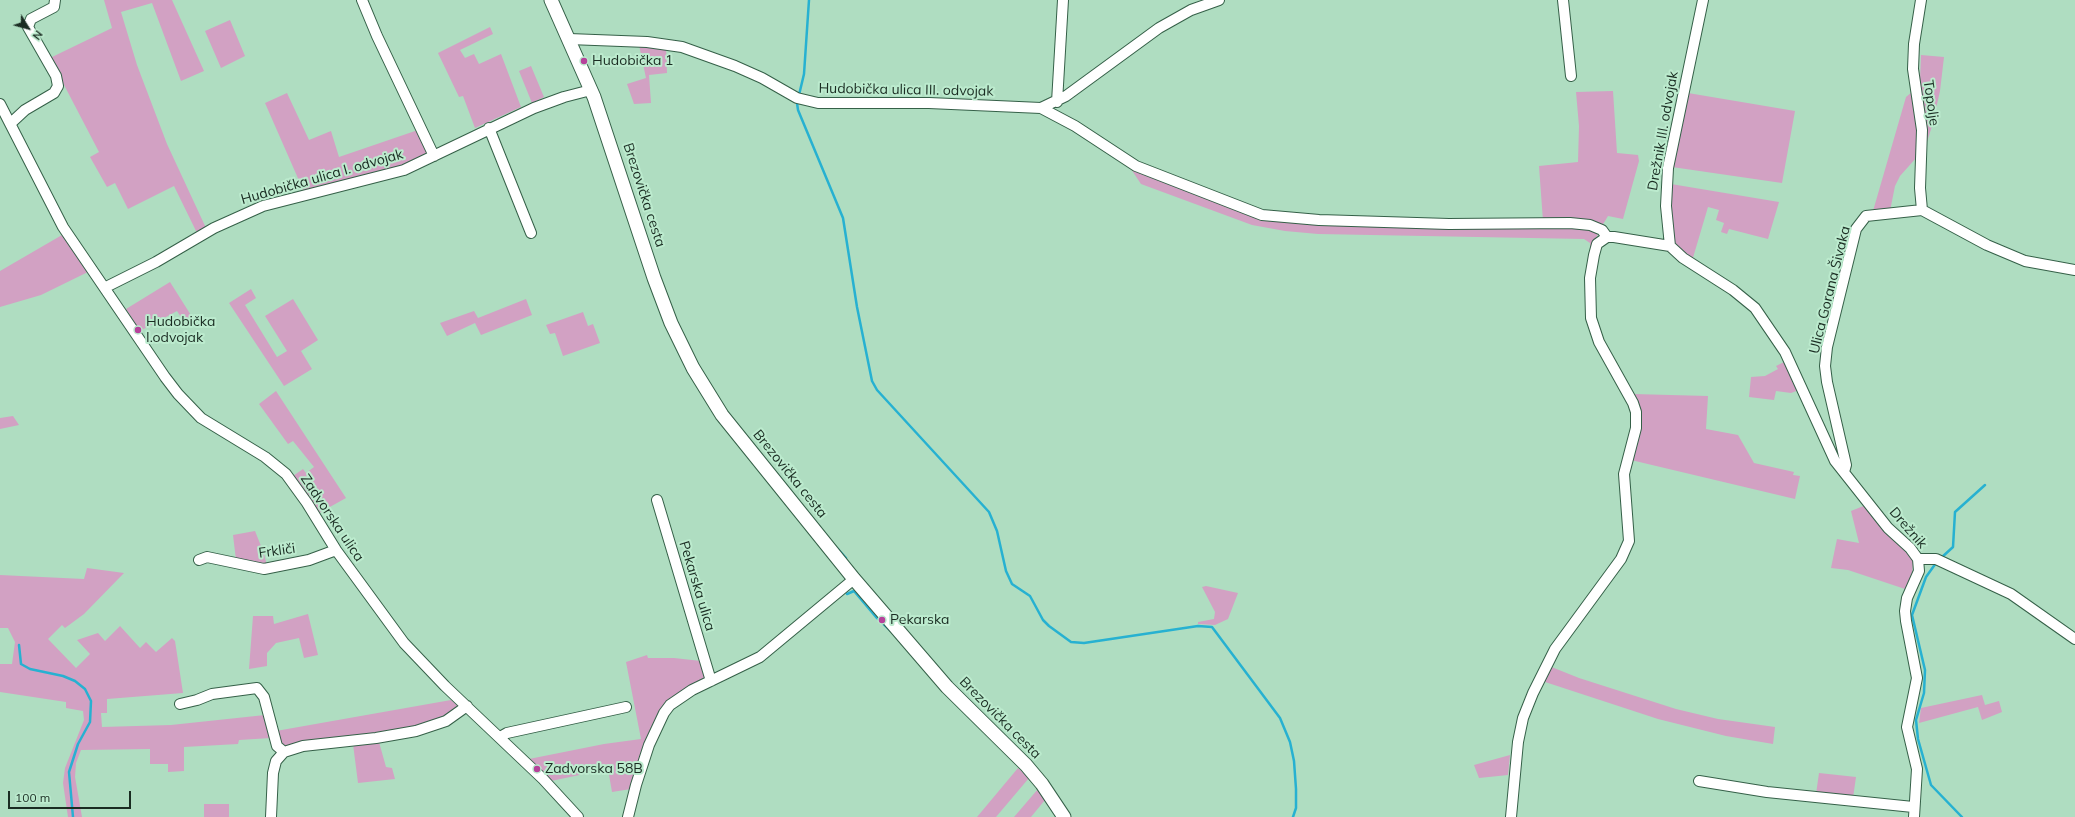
<!DOCTYPE html>
<meta charset="utf-8">
<style>
body{margin:0}
#map{position:relative;width:2075px;height:817px;overflow:hidden;background:#afddc1;font-family:Mulish,sans-serif}
canvas{display:block}
.north{position:absolute;left:8px;top:8px;width:40px;height:40px;-webkit-text-stroke:3px #bcebce;paint-order:stroke;rotate:127deg;font-size:11px;font-weight:700;line-height:16px;text-align:center;color:#1a2c22}
.north::after{content:'';display:block;margin:auto;width:14px;height:18px;background:#1a2c22;clip-path:polygon(50% 0,100% 100%,50% 72%,0 100%)}
.scale{position:absolute;left:8px;top:791px;width:123px;height:18px;box-sizing:border-box;border:2px solid #1a2c22;border-top:0;padding-left:5px;font-size:12px;line-height:14px;white-space:nowrap;color:#1a2c22;-webkit-text-stroke:3px #bcebce;paint-order:stroke}
</style>
<div id="map">
<canvas width="2075" height="817"></canvas>
<div class="north">N</div>
<div class="scale">100 m</div>
</div>
<script>
const ctx = document.querySelector('canvas').getContext('2d');
ctx.lineJoin = 'round';
function fillPath(path, color) { ctx.fillStyle = color; ctx.fill(path, 'evenodd'); }
const poly = rows => new Path2D(rows.map(r => 'M' + r).join(''));
function trace(path, color, width, dash) { ctx.strokeStyle = color; ctx.lineWidth = width; ctx.lineCap = dash ? 'butt' : 'round'; ctx.setLineDash(dash || []); ctx.stroke(path); }
function drawText(font, color, halo, rows, align = 'center') {
  ctx.font = font + ' Mulish,sans-serif'; ctx.lineWidth = 4; ctx.setLineDash([]); ctx.textBaseline = 'middle'; ctx.strokeStyle = halo; ctx.fillStyle = color; for (const [text, x, y, turn = 0] of rows) {
    ctx.save(); ctx.translate(x, y); ctx.rotate((+turn || 0) * Math.PI / 180); ctx.textAlign = isNaN(turn) ? turn : align; if (halo) ctx.strokeText(text, 0, 0); ctx.fillText(text, 0, 0); ctx.restore();
  }
}
fillPath(poly([
 [104,0,172,0,204,71,181,81,152,3,121,12,137,65,167,144,206,228,197,233,174,186,128,209,115,183,107,187,90,157,99,152,50,58,112,28],
 [230,20,245,56,221,68,205,31],
 [490,27,493,34,460,50,465,58,474,54,479,64,501,54,521,107,475,128,463,96,459,97,438,53],
 [639,45,666,47,667,73,649,75,651,103,634,104,627,84,646,78],
 [1921,55,1944,57,1940,91,1932,126,1925,148,1900,176,1895,186,1890,211,1873,211,1906,97,1919,86,1920,80],
 [531,66,544,97,532,103,519,71],
 [1613,91,1617,153,1638,155,1639,161,1623,219,1608,216,1602,226,1543,221,1539,166,1578,162,1579,126,1576,92],
 [287,93,309,140,331,131,339,157,418,130,428,152,425,157,416,162,304,192,265,103],
 [1688,93,1795,111,1782,183,1672,167],
 [1129,166,1244,212,1571,227,1590,229,1598,234,1590,249,1590,243,1584,239,1318,234,1285,231,1252,225,1141,184],
 [1671,184,1779,202,1768,239,1729,229,1727,234,1721,232,1724,223,1716,220,1719,210,1708,207,1692,261,1678,248,1673,238,1670,227],
 [62,235,88,272,41,295,0,307,0,271],
 [170,282,194,320,186,325,177,311,140,331,126,309],
 [251,289,256,298,245,305,277,357,287,351,265,316,293,299,318,340,301,351,312,369,284,386,229,303],
 [526,299,532,315,481,335,475,323,447,336,440,323,474,311,478,318],
 [583,312,588,326,593,324,600,343,563,356,555,333,550,334,546,325],
 [1786,361,1799,390,1791,393,1776,391,1774,400,1749,397,1751,377,1765,376,1778,369,1776,366],
 [276,391,346,498,319,513,302,486,293,476,303,469,306,473,314,467,293,441,288,444,259,404],
 [1633,394,1708,396,1706,429,1738,435,1754,463,1794,472,1793,475,1800,476,1795,499,1631,460],
 [13,416,19,425,0,429,0,418],
 [1866,505,1908,553,1913,561,1912,577,1905,589,1848,570,1831,568,1837,539,1859,543,1851,511],
 [255,531,263,551,267,565,236,560,233,535],
 [87,568,124,573,84,614,65,628,62,625,48,639,76,668,90,654,77,640,98,633,105,641,120,626,140,648,146,642,156,652,172,638,175,641,183,693,107,699,107,713,101,713,102,727,171,725,265,715,271,738,239,740,238,744,184,747,184,771,168,772,168,764,150,764,150,749,81,750,76,763,75,777,82,817,68,817,63,783,65,768,84,720,83,711,66,708,66,702,0,692,0,664,12,664,15,642,8,628,0,628,0,575,84,579],
 [1206,586,1238,593,1228,619,1215,625,1198,624,1198,622,1214,619,1215,612,1202,587],
 [308,614,318,655,304,658,299,638,276,643,267,653,267,666,249,669,253,616,273,616,274,624],
 [647,655,648,658,674,658,701,661,705,675,704,679,667,702,631,789,612,792,608,769,551,781,529,759,604,744,641,739,626,662],
 [1549,666,1579,678,1676,709,1718,719,1775,727,1773,744,1726,736,1658,719,1542,681],
 [1982,695,1985,705,1999,701,2002,712,1982,720,1978,707,1919,723,1921,708],
 [451,700,459,707,441,719,412,728,373,735,302,742,285,746,281,745,276,731],
 [379,742,386,767,392,768,395,779,358,783,353,744],
 [1510,755,1508,775,1479,778,1474,765],
 [1018,768,1029,778,996,817,977,817],
 [1819,773,1856,777,1853,798,1816,794],
 [1038,789,1045,800,1031,817,1014,817],
 [204,804,229,804,229,817,204,817]
]), '#d2a1c3');
trace(poly([
 [799,95,804,74,809,0],
 [797,103,798,110,843,218,857,307,872,381,877,390,989,512,997,531,1006,571,1012,584,1030,596,1043,620,1049,626,1071,642,1084,643,1198,626,1212,627,1280,718,1290,742,1294,761,1296,789,1296,808,1293,817],
 [837,548,846,558],
 [1941,558,1953,547,1955,512,1985,485],
 [1936,563,1926,577,1912,615,1925,670,1924,693,1916,720,1918,739,1931,785,1962,817],
 [847,594,854,591,876,617,891,631],
 [19,645,21,664,30,669,63,676,75,681,85,689,91,701,90,722,78,744,69,772,73,817]
]), '#27b1d1', 2.5);
const minor = poly([
 [362,0,377,36,434,156],
 [1563,0,1571,76],
 [1703,0,1668,168,1666,206,1670,246,1683,258,1733,290,1755,308,1785,352,1835,461,1888,528,1910,548,1918,559,1919,571,1907,598,1905,611,1906,621,1917,678,1907,727,1917,769,1914,817],
 [1921,0,1914,44,1913,69,1922,130,1920,188,1922,210],
 [569,39,647,42,682,47,735,66,762,78,797,98,818,103,929,103,1041,108,1066,96,1159,28,1191,10,1219,0],
 [1057,102,1063,0],
 [0,104,63,227,165,377,178,394,201,418,265,457,286,474,307,503,336,550,404,643,445,686,543,779,578,817],
 [1041,108,1075,126,1136,166,1262,215,1319,220,1449,224,1570,223,1590,225,1602,230,1607,237],
 [11,123,25,110,54,93,58,86,56,76,28,27,31,19,54,7,55,0],
 [489,128,531,233],
 [106,287,156,262,214,228,263,206,404,170,534,108,564,97,591,90],
 [1844,472,1846,465,1844,456,1827,382,1825,366,1827,347,1856,229,1866,216,1922,210,1987,245,2025,261,2075,270],
 [657,500,711,681],
 [1918,559,1936,559,2011,594,2075,639],
 [199,560,207,557,264,569,309,560,336,550],
 [180,704,197,700,212,694,257,688,264,697,277,746,284,752],
 [500,737,507,733,626,707],
 [1699,781,1767,792,1913,807],
 [271,817,273,773,276,761,284,752,303,746,376,738,416,731,446,721,467,706],
 [628,817,636,785,649,745,664,713,670,705,692,690,760,657,854,579],
 [1511,817,1518,742,1523,718,1533,693,1555,649,1621,559,1629,541,1624,474,1636,428,1636,412,1633,403,1599,342,1591,318,1590,278,1594,255,1597,244,1607,237,1614,237,1670,246]
]);
const major = poly([
 [551,0,594,97,654,278,671,323,693,368,722,415,854,579,947,687,1026,765,1042,784,1064,817]
]);
trace(minor, '#356048', 12);
trace(major, '#356048', 15);
trace(minor, '#fff', 10);
trace(major, '#fff', 13);
for (const [x, y, r, color] of [
 [584,61,4,"#b6429b"],
 [138,330,4,"#b6429b"],
 [882,620,4,"#b6429b"],
 [537,769,4,"#b6429b"]
]) { const dot = new Path2D(); dot.arc(x, y, r, 0, 2 * Math.PI); ctx.fillStyle = color; ctx.fill(dot); trace(dot, '#bcebce', 1.5); }
drawText('14px', '#1a2c22', '#bcebce', [
 ["Hudobička 1",592,61],
 ["Hudobička",146,322],
 ["I.odvojak",146,338],
 ["Pekarska",890,620],
 ["Zadvorska 58B",545,769]
], 'left');
drawText('14px', '#1a2c22', '#bcebce', [
 ["Hudobička ulica III. odvojak",906,90,1],
 ["Topolje",1931,103,82],
 ["Drežnik III. odvojak",1663,131,-80],
 ["Hudobička ulica I. odvojak",322,177,-16],
 ["Brezovička cesta",644,195,72],
 ["Ulica Gorana Šivaka",1830,290,-76],
 ["Brezovička cesta",790,474,51],
 ["Zadvorska ulica",332,518,56],
 ["Drežnik",1908,528,49],
 ["Frkliči",277,551,-8],
 ["Pekarska ulica",697,586,73],
 ["Brezovička cesta",1000,718,45]
]);
</script>
